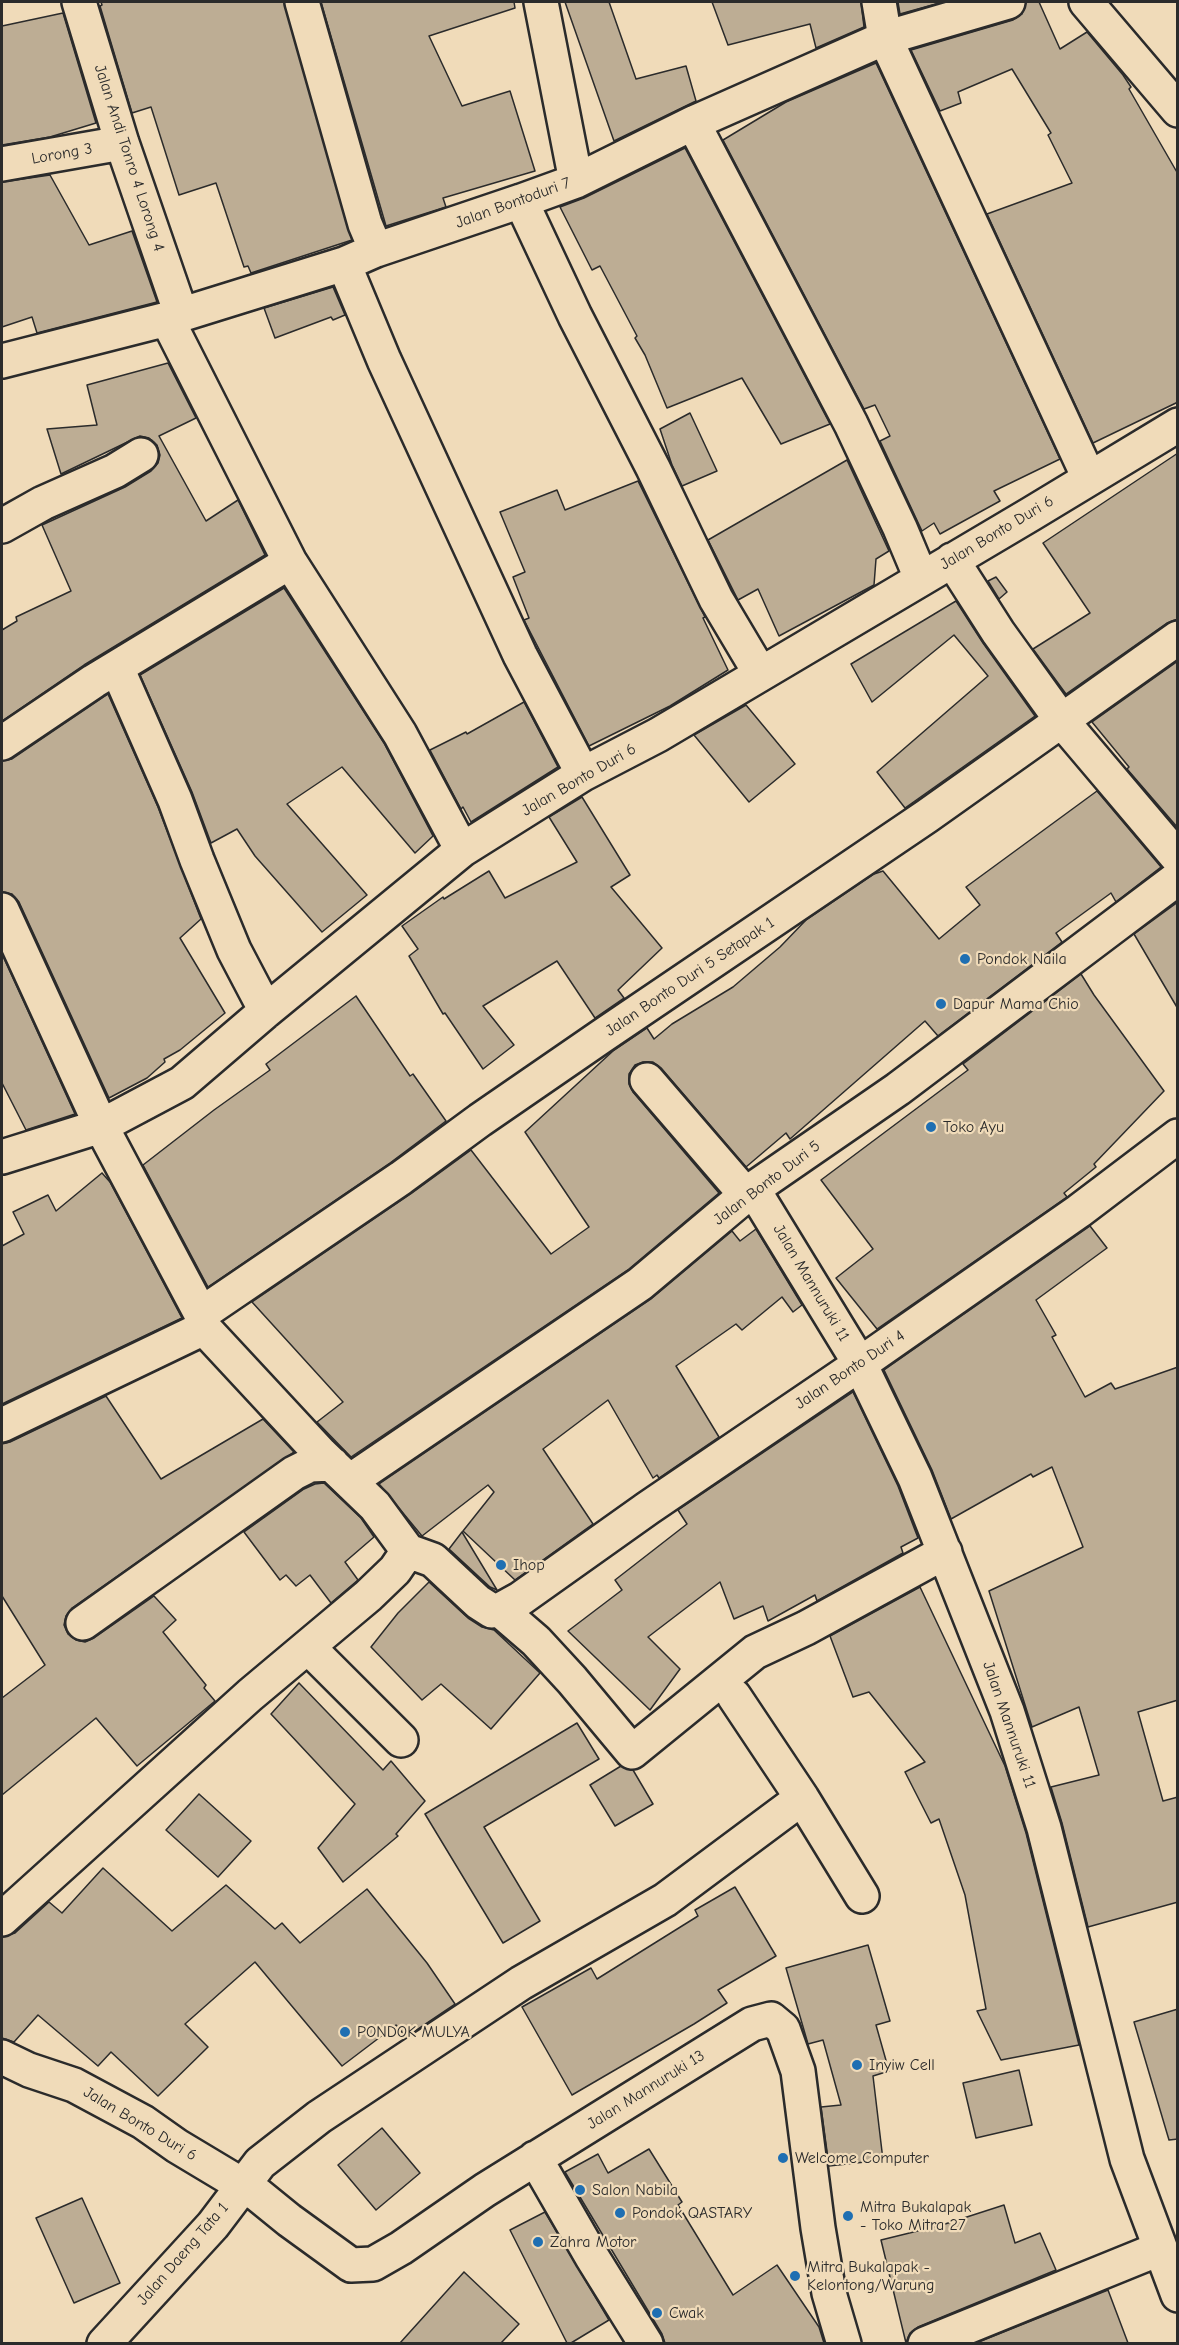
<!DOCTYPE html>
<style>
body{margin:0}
#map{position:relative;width:1179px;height:2345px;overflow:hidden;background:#f0dbb9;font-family:"Comic Neue",sans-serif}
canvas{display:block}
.frame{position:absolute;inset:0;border:3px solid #2b2b2b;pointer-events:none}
</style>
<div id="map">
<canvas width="1179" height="2345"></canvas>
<div class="frame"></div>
</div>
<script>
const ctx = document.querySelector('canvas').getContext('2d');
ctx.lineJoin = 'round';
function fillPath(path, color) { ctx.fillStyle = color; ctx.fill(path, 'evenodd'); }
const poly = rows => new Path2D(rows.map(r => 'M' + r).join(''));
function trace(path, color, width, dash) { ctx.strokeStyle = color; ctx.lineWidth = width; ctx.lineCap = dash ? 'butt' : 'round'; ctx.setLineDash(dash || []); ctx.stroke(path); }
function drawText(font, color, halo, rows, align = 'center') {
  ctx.font = font + ' "Comic Neue",sans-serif'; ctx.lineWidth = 4.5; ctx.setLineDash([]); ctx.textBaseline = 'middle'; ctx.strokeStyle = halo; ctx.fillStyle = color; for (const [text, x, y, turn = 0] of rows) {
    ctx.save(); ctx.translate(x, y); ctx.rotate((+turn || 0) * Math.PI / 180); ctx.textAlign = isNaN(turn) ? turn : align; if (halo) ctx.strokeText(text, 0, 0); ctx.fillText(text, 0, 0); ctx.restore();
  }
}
const building = poly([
 [101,2,284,2,352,240,251,273,248,266,244,267,216,183,179,195,151,107,132,113,100,6,102,5,101,2],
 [321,2,514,2,515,8,429,36,462,106,510,91,535,171,443,198,446,207,386,226,321,2],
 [565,2,609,2,636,79,686,66,696,101,614,141,565,2],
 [712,2,861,2,864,27,816,48,810,24,728,45,712,2],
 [898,2,943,2,900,14,898,2],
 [1026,2,1039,2,1060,49,1087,32,1123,75,1131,87,1129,89,1178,174,1178,402,1093,443,987,214,1072,183,1048,135,1051,133,1012,69,958,92,961,103,940,111,911,50,1013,20,1022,14,1026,2],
 [63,13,96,123,50,137,2,145,2,26,63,13],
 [876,63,1060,459,994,491,1000,501,940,534,934,523,922,531,880,441,890,436,875,405,864,409,723,140,786,102,876,63],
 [685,148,830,424,781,444,742,378,667,408,645,355,635,338,637,336,600,266,592,270,560,207,584,198,685,148],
 [50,175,89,245,132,231,157,302,37,333,32,317,2,327,2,182,50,175],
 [333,287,345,315,333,320,331,317,275,338,264,308,333,287],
 [168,363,196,418,159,436,206,521,238,500,265,555,84,665,2,721,2,630,17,621,16,617,71,591,42,525,125,487,151,471,158,463,160,455,157,445,149,438,140,436,61,474,47,429,97,425,87,385,168,363],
 [690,413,717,471,682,486,672,465,660,429,690,413],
 [1178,453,1178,619,1167,623,1066,694,1033,649,1090,613,1043,543,1178,453],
 [847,460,889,551,876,559,874,585,779,636,758,589,738,600,708,540,847,460],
 [638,481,705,617,703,618,728,670,670,706,589,746,524,620,529,618,513,577,525,572,500,512,557,490,565,510,638,481],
 [996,577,1007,592,999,599,988,581,996,577],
 [284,588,384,743,433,836,415,853,342,767,287,804,367,895,322,932,255,856,237,829,211,843,192,792,140,675,284,588],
 [956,601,983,643,1035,716,905,808,877,772,988,676,954,635,872,702,851,664,956,601],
 [1178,661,1178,828,1127,769,1129,767,1092,722,1178,661],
 [108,694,158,807,201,919,180,938,225,1013,180,1050,164,1059,165,1062,147,1078,109,1098,19,902,12,894,2,892,2,761,12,759,108,694],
 [524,702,558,767,471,822,463,807,461,809,430,750,466,732,467,734,524,702],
 [746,705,795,764,749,802,694,735,746,705],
 [1097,791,1161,867,1116,902,1111,893,1056,933,1062,942,938,1036,925,1021,790,1139,786,1133,746,1167,661,1068,653,1062,643,1062,635,1065,629,1074,629,1084,633,1092,719,1193,629,1269,351,1457,317,1422,343,1402,252,1302,412,1193,471,1150,551,1254,589,1227,525,1132,613,1051,647,1028,654,1039,672,1024,733,987,780,947,806,920,874,874,883,871,939,939,980,905,966,887,1097,791],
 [582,797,630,875,611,887,662,948,618,990,624,998,595,1018,557,961,483,1006,514,1045,483,1069,445,1013,443,1014,409,956,418,949,402,926,443,897,444,899,489,871,505,898,577,862,549,817,582,797],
 [1178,902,1178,1009,1134,934,1178,902],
 [2,954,75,1114,26,1130,2,1083,2,954],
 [1081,974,1094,995,1164,1091,1094,1164,1096,1167,1064,1193,1067,1197,877,1329,836,1278,873,1249,821,1180,968,1070,963,1064,1081,974],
 [356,996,410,1076,413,1074,446,1121,390,1163,208,1287,143,1165,214,1110,270,1070,266,1064,356,996],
 [102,1173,110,1182,182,1318,2,1404,2,1246,24,1234,13,1212,48,1195,56,1211,102,1173],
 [1090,1226,1107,1248,1036,1300,1056,1335,1052,1337,1085,1397,1111,1383,1115,1389,1178,1367,1178,1700,1138,1712,1163,1801,1178,1797,1178,1902,1088,1927,1062,1823,1051,1787,1099,1775,1079,1707,1032,1727,989,1591,1083,1547,1052,1467,1033,1477,1031,1474,951,1519,932,1470,884,1370,1090,1226],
 [756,1229,802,1305,793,1312,782,1297,742,1330,736,1324,676,1366,719,1437,659,1478,657,1475,653,1478,608,1400,543,1449,593,1524,515,1580,463,1531,494,1492,488,1485,422,1536,379,1484,651,1299,732,1231,740,1241,756,1229],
 [853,1392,898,1486,918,1538,901,1547,903,1553,817,1601,815,1595,768,1621,763,1606,734,1619,720,1582,648,1637,680,1669,650,1710,568,1631,622,1590,615,1580,687,1524,678,1510,853,1392],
 [106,1396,161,1479,263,1419,294,1452,72,1608,66,1616,64,1625,68,1634,76,1640,85,1642,94,1638,154,1596,176,1620,163,1632,206,1685,204,1688,215,1701,137,1766,96,1718,2,1795,2,1698,45,1665,2,1596,2,1444,10,1442,106,1396],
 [324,1483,361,1518,374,1537,345,1562,358,1580,331,1603,310,1575,296,1586,286,1575,280,1580,244,1532,304,1489,315,1484,324,1483],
 [462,1532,497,1590,490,1587,449,1549,462,1532],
 [429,1582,468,1618,482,1627,494,1630,540,1673,491,1729,441,1684,422,1700,371,1647,398,1613,429,1582],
 [920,1587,1005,1766,1026,1833,1079,2045,1001,2060,977,2011,986,2009,965,1895,939,1819,931,1823,905,1772,925,1762,869,1692,853,1697,830,1636,920,1587],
 [299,1683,383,1770,391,1761,425,1801,396,1834,398,1836,343,1882,318,1848,355,1804,271,1714,299,1683],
 [577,1723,599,1759,484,1827,540,1921,503,1943,425,1814,577,1723],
 [621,1766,633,1770,653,1804,615,1826,590,1785,621,1766],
 [199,1794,251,1841,218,1877,166,1830,199,1794],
 [103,1868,172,1931,226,1885,275,1929,282,1923,300,1943,367,1889,427,1963,455,2004,406,2037,396,2025,342,2066,255,1962,185,2024,208,2047,158,2096,111,2052,98,2066,38,2015,14,2042,2,2038,2,1937,15,1933,49,1902,62,1913,103,1868],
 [735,1887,776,1956,718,1990,727,2003,694,2024,572,2095,522,2007,591,1968,597,1979,698,1916,695,1910,735,1887],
 [868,1945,890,2021,876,2025,889,2071,873,2076,883,2160,829,2166,821,2107,841,2105,823,2040,808,2044,786,1968,868,1945],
 [1178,2009,1178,2139,1169,2140,1134,2022,1178,2009],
 [1019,2070,1032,2125,976,2138,963,2083,1019,2070],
 [382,2128,420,2173,376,2210,338,2165,382,2128],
 [649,2149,682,2202,678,2205,733,2295,777,2265,819,2327,824,2343,665,2343,662,2334,565,2172,598,2154,608,2173,649,2149],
 [82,2198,120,2283,74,2303,36,2218,82,2198],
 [1004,2205,1015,2243,1040,2233,1056,2270,918,2327,910,2333,906,2343,881,2240,942,2225,1004,2205],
 [545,2212,609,2320,571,2343,567,2343,510,2230,545,2212],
 [464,2272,519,2324,501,2343,400,2343,464,2272],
 [1108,2290,1128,2343,976,2343,1108,2290]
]);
fillPath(building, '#bdad94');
trace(building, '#2b2b2b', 1.5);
const minor = poly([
 [79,2,122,143,181,314],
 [302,2,365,224,376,250],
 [541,2,576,181],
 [879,2,885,38,1089,478],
 [1086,2,1178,110],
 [693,123,851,424,900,528,921,578],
 [2,164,122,143],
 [521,201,575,316,653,468,716,599,760,673],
 [344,264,384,360,520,655,583,774],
 [167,319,290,562,400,734,462,850],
 [2,361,167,319,344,264,376,250,521,201,576,181,693,123,885,38,1008,2],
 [2,526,43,503,115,471,141,455],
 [952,560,998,632,1062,721,1178,858],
 [117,668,175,800,197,860,234,950,266,1011],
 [2,743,94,681,290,562],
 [2,910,101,1126,201,1314,204,1328,321,1454,375,1506,408,1551,433,1560,478,1602,492,1611,500,1610,520,1599,648,1508,860,1364,1079,1211,1178,1136],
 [647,1080,746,1195],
 [2,1157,101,1126,182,1083,266,1011,462,850,583,774,658,735,1031,514,1178,425],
 [753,1189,860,1364,915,1478,1007,1711,1044,1828,1127,2159,1178,2295],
 [201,1314,401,1178,480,1120,602,1036,927,816,1178,638],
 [2,1425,204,1328],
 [350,1481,640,1284,753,1189,898,1089,1178,878],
 [500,1610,536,1641,572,1680,632,1752,755,1652,806,1628,945,1552],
 [83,1623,294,1473,310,1465,332,1464],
 [308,1647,401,1740],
 [734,1696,802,1798],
 [2,1919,250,1695,368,1596,395,1570,408,1551],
 [2,2057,29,2070,74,2085,143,2122,177,2146,257,2194,289,2220,351,2265,373,2264,401,2248,485,2190,752,2024,771,2019,783,2029,798,2071,818,2228,829,2293,844,2344],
 [535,2158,592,2257,646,2344],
 [104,2344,213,2225,260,2163,319,2117,521,1983,665,1900,802,1798,862,1896],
 [925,2344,1159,2249]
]);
trace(minor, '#2b2b2b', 38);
trace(minor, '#f0dbb9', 33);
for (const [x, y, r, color] of [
 [965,959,6,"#1f6fb2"],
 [941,1004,6,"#1f6fb2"],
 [931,1127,6,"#1f6fb2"],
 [501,1565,6,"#1f6fb2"],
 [345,2032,6,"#1f6fb2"],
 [857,2065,6,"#1f6fb2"],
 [783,2158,6,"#1f6fb2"],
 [580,2190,6,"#1f6fb2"],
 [620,2213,6,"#1f6fb2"],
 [848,2216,6,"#1f6fb2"],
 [538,2242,6,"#1f6fb2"],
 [795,2276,6,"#1f6fb2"],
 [657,2313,6,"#1f6fb2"]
]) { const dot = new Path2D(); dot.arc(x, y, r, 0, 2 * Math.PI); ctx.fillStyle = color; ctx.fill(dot); trace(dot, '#f0dbb9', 2); }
drawText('16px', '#2b2b2b', '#f0dbb9', [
 ["Lorong 3",62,154,-10],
 ["Jalan Andi Tonro 4 Lorong 4",129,158,72],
 ["Jalan Bontoduri 7",513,203,-20],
 ["Jalan Bonto Duri 6",997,533,-31],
 ["Jalan Bonto Duri 6",579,780,-30],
 ["Jalan Bonto Duri 5 Setapak 1",690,977,-34],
 ["Jalan Bonto Duri 5",767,1183,-37],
 ["Jalan Mannuruki 11",811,1283,59],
 ["Jalan Bonto Duri 4",850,1370,-34],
 ["Jalan Mannuruki 11",1009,1725,71],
 ["Jalan Mannuruki 13",646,2090,-32],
 ["Jalan Bonto Duri 6",140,2124,31],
 ["Jalan Daeng Tata 1",183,2254,-49]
]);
drawText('16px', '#2b2b2b', '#f0dbb9', [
 ["Pondok Naila",977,959],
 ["Dapur Mama Chio",953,1004],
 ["Toko Ayu",943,1127],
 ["Ihop",513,1565],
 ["PONDOK MULYA",357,2032],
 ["Inyiw Cell",869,2065],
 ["Welcome Computer",795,2158],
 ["Salon Nabila",592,2190],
 ["Mitra Bukalapak",860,2207],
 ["- Toko Mitra 27",860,2225],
 ["Pondok QASTARY",632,2213],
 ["Zahra Motor",550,2242],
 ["Mitra Bukalapak -",807,2267],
 ["Kelontong/Warung",807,2285],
 ["Cwak",669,2313]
], 'left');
</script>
